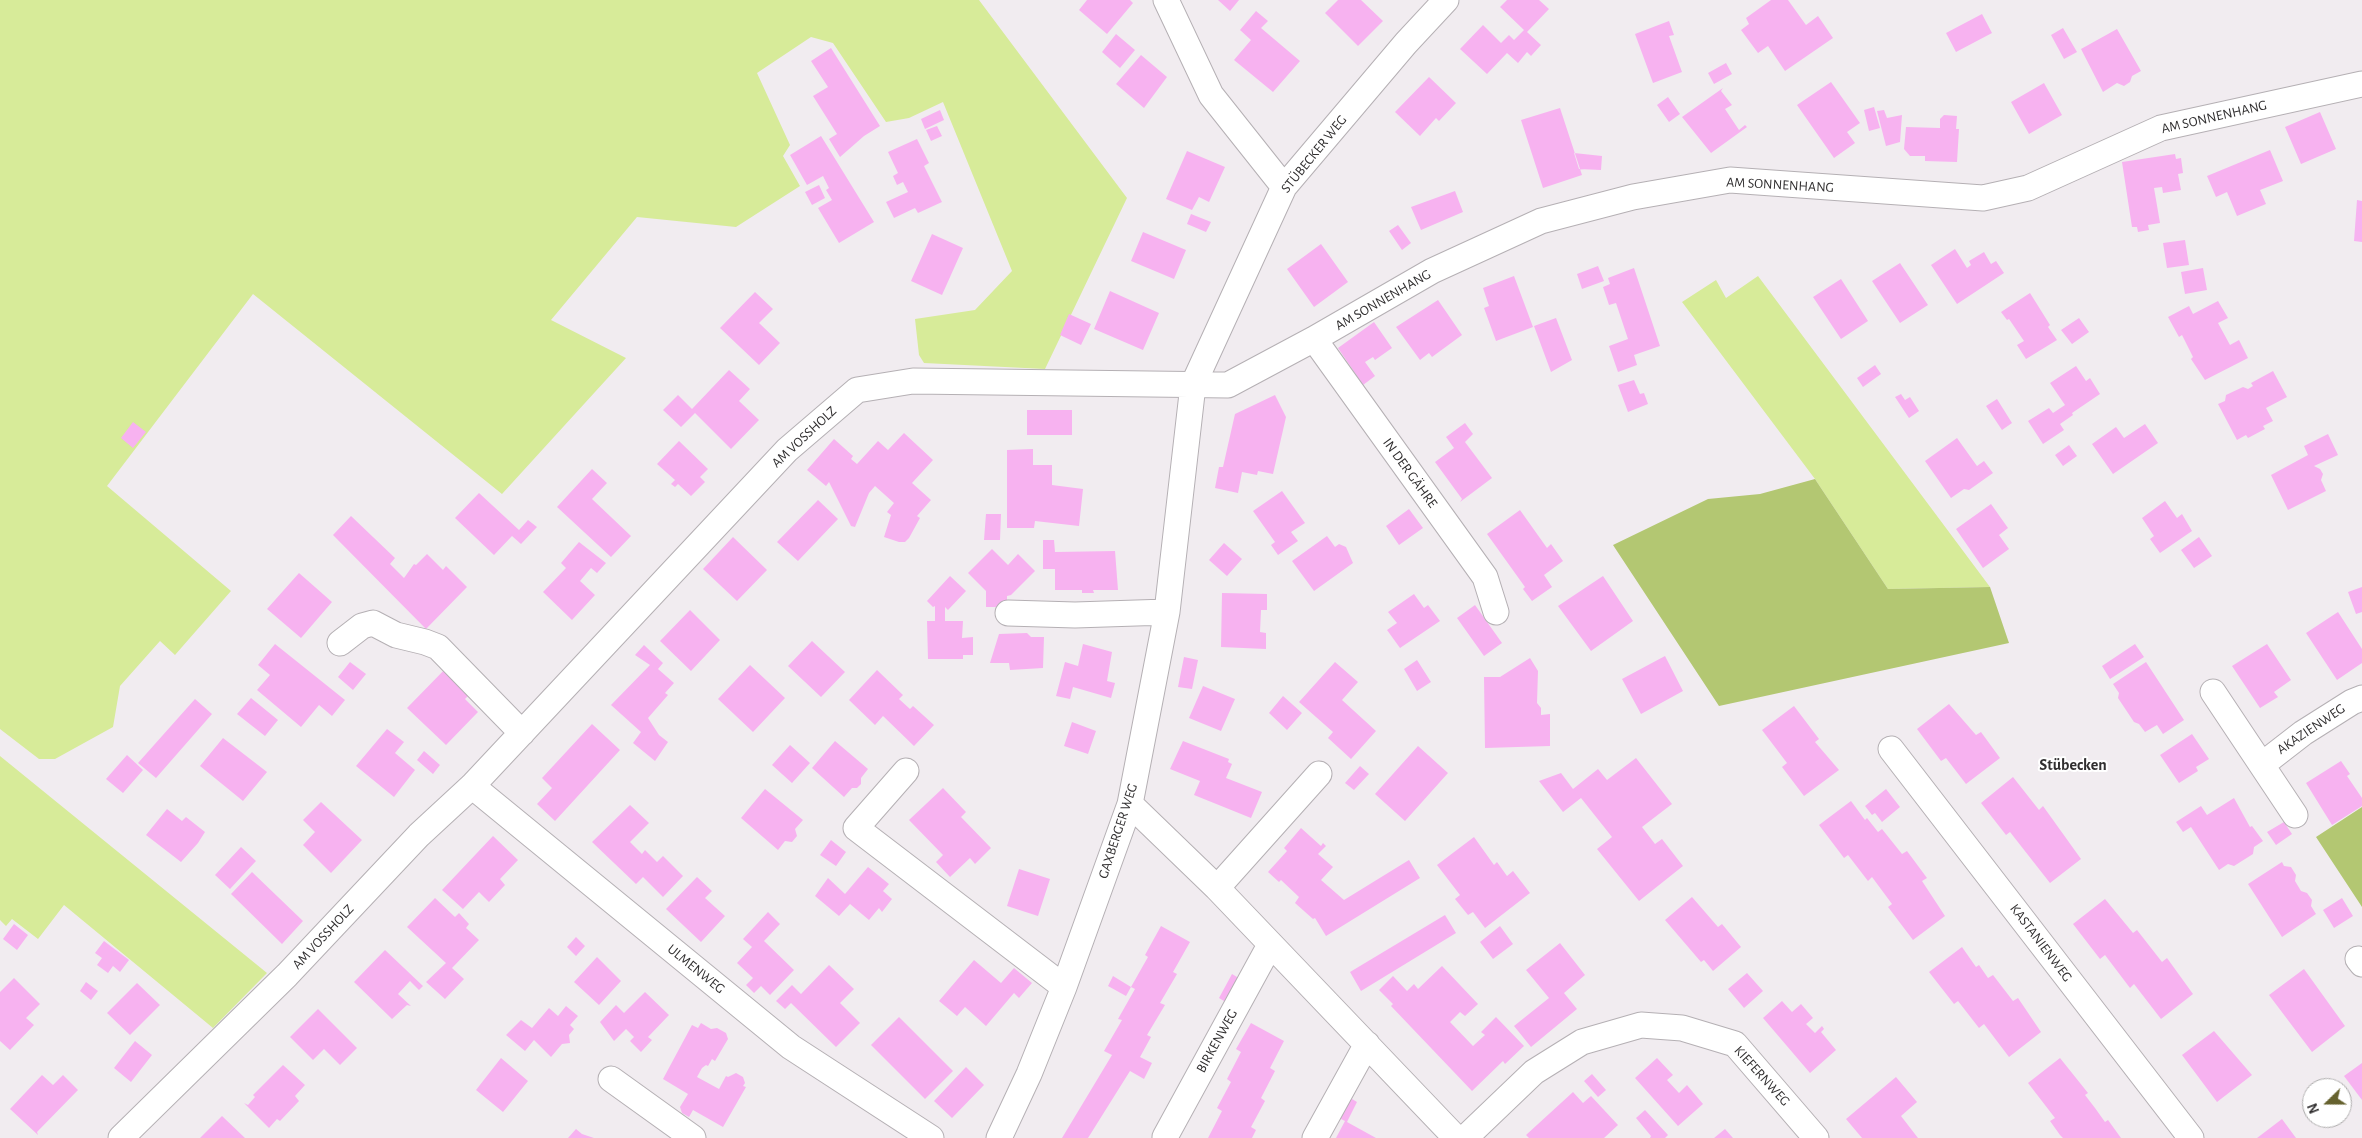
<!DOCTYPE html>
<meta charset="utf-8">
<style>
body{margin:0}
#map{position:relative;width:2362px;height:1138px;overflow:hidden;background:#f1ecf0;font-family:"Alegreya Sans",sans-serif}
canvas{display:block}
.north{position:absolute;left:2302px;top:1078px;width:50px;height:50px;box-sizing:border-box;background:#fff;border:1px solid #adacac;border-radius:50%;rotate:248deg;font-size:14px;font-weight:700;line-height:20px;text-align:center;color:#312f30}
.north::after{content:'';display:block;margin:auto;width:18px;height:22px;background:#65612e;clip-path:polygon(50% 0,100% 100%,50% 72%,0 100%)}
</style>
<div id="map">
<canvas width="2362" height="1138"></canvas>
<div class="north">N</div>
</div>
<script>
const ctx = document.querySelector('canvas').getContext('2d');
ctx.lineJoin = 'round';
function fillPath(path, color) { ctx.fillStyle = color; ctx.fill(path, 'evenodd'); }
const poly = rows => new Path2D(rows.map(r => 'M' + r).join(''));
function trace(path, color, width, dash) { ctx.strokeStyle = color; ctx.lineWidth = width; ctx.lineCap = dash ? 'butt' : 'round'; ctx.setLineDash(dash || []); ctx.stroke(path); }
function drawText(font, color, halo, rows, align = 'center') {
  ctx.font = font + ' "Alegreya Sans",sans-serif'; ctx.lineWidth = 4; ctx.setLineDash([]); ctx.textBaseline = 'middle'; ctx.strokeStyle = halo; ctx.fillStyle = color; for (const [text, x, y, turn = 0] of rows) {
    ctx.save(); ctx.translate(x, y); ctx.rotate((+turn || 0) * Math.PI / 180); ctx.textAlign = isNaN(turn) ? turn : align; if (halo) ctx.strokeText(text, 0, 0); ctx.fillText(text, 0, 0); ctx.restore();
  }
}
fillPath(poly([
 [0,0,979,0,1127,198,1045,369,924,363,919,355,915,319,975,310,1012,271,943,102,909,118,886,122,833,43,811,37,757,73,790,145,783,156,800,186,736,227,637,217,551,320,626,358,502,494,253,294,107,486,231,591,175,655,160,641,120,686,113,727,55,759,39,759,0,729],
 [1758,276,1990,587,1888,589,1815,479,1682,302,1716,280,1726,298],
 [0,756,267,973,213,1028,64,905,38,939,12,919,6,926,0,920]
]), '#d7eb99');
fillPath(poly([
 [1815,479,1888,589,1990,587,2009,643,1719,706,1613,545,1708,499,1760,494],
 [2362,807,2362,907,2316,837]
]), '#b3c772');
fillPath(poly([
 [1087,0,1130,0,1133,3,1107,34,1079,10],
 [1218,0,1239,0,1230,11],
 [1338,0,1361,0,1383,21,1358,46,1325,13],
 [1507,0,1539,0,1549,9,1527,32,1541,45,1531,56,1527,52,1518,63,1507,53,1487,74,1460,49,1483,25,1501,43,1509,35,1514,40,1524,30,1500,7],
 [1771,0,1788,0,1806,25,1818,16,1833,38,1785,71,1768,46,1758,53,1741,30,1749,24,1746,18],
 [1256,11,1268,21,1261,28,1300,61,1273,92,1234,60,1251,40,1240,30],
 [1982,14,1992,33,1956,52,1946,33],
 [1669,21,1674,35,1669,36,1682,72,1653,83,1635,34],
 [2063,28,2077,52,2064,59,2051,35],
 [2117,29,2141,71,2132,76,2130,82,2124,86,2117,83,2103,92,2081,49],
 [1116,34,1135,50,1120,68,1102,52],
 [831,48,880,126,864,136,840,157,829,139,837,134,813,96,828,87,811,61],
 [1141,55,1167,77,1144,108,1116,84],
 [1726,63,1732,74,1714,84,1708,73],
 [1429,77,1456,103,1439,121,1436,118,1420,136,1395,112],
 [1831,82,1860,123,1847,132,1855,143,1834,158,1797,105],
 [2044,83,2062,115,2029,134,2011,102],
 [1723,88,1721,91,1732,105,1725,109,1739,130,1745,125,1747,127,1711,153,1682,117],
 [1668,97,1680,114,1669,122,1657,105],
 [1874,107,1880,128,1869,131,1864,110],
 [1560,108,1582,175,1543,188,1521,120],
 [940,110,944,120,925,129,921,119],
 [1884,110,1887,118,1902,115,1900,142,1886,146,1877,111],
 [2320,112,2336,149,2301,164,2285,127],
 [1944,115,1957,116,1956,129,1959,129,1957,162,1925,161,1925,156,1910,156,1904,149,1906,127,1940,128,1940,119],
 [937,126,942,136,931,141,926,130],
 [821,136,874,222,839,243,818,208,832,200,826,190,829,188,823,176,807,185,790,155],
 [917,139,929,163,924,166,942,202,918,213,915,208,894,218,886,202,908,192,903,182,897,185,893,176,898,173,888,152],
 [2270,150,2283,181,2260,190,2266,204,2237,216,2227,192,2216,197,2207,176],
 [1187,151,1225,167,1209,202,1199,197,1192,210,1166,199],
 [1574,153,1602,156,1601,170,1579,169],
 [2175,154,2176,159,2181,158,2183,173,2178,174,2181,190,2163,193,2162,187,2154,188,2160,223,2148,225,2149,230,2138,232,2137,227,2132,227,2122,162],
 [819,185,825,198,812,205,805,192],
 [1455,191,1463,212,1421,230,1411,207],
 [2357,200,2362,201,2362,242,2354,241],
 [1191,214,1211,222,1206,232,1187,224],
 [1398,225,1411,243,1402,250,1389,231],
 [1143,232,1186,250,1174,279,1131,261],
 [932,234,963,248,942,295,911,281],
 [2185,240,2189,265,2167,268,2163,243],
 [1321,244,1348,282,1314,307,1287,269],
 [1955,249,1967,268,1971,265,1969,261,1984,252,1991,264,1996,261,2004,273,1957,304,1931,265],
 [1900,263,1928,305,1900,323,1872,281],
 [1598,266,1604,281,1582,289,1577,274],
 [1634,268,1660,346,1634,355,1637,365,1618,372,1609,346,1628,339,1616,303,1609,305,1603,287,1610,284,1608,278],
 [2203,268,2207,290,2185,294,2181,272],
 [1514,276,1533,327,1496,341,1484,308,1489,306,1483,288],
 [1841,279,1868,321,1841,339,1813,297],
 [1110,291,1159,313,1143,350,1094,329],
 [755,292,773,309,759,323,780,343,759,365,720,328],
 [2030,293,2050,325,2048,327,2057,340,2026,359,2017,345,2024,341,2009,319,2007,320,2001,312],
 [1438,300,1462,335,1432,357,1429,353,1420,360,1396,327],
 [2218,301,2228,318,2218,323,2230,345,2239,340,2248,358,2205,380,2191,359,2193,357,2182,335,2179,337,2168,317,2189,306,2193,314],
 [1069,314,1091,324,1081,345,1060,335],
 [1556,318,1572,360,1551,372,1534,326],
 [2079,318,2089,332,2072,344,2061,330],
 [1374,322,1392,348,1375,360,1373,357,1365,362,1375,376,1363,385,1338,348],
 [1875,365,1881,374,1863,387,1857,378],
 [2076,366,2086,381,2090,378,2100,394,2072,413,2073,415,2060,424,2064,430,2043,444,2028,421,2049,408,2053,413,2065,405,2050,383],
 [729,370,750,389,739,401,759,420,731,449,695,413,681,427,663,410,678,395,692,409],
 [2273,371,2287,397,2266,408,2273,421,2263,426,2265,429,2248,438,2246,435,2237,440,2218,404,2225,401,2226,395,2243,387,2248,389,2253,386,2251,383],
 [1634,380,1640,394,1644,393,1648,404,1628,412,1618,385],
 [1901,394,1905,400,1910,397,1919,411,1909,418,1895,397],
 [1275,395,1286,417,1273,474,1258,471,1257,475,1242,472,1238,493,1215,488,1219,467,1223,467,1235,414],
 [1997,399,2012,423,2002,430,1986,406],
 [1027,410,1072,410,1072,435,1027,435],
 [133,422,146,432,133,448,121,438],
 [1465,423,1473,434,1465,442,1492,478,1460,502,1462,499,1435,462,1454,448,1446,437],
 [2145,424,2158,443,2113,474,2092,444,2116,427,2124,438],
 [904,433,933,460,912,483,931,500,917,516,920,518,909,538,905,542,899,542,884,537,891,515,887,512,894,503,875,486,869,493,855,527,851,526,829,482,826,486,807,470,834,439,853,456,851,459,857,464,878,441,888,450],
 [2328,434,2338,455,2314,466,2320,469,2323,474,2321,480,2326,491,2288,510,2271,475,2308,455,2304,446],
 [1957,438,1977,466,1984,461,1993,473,1969,490,1964,489,1951,498,1925,461],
 [679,441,708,469,700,477,705,482,691,496,678,484,675,487,671,484,675,480,657,464],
 [2069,445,2077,456,2063,466,2055,455],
 [1033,449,1033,465,1052,465,1052,485,1083,489,1079,526,1035,521,1034,528,1007,528,1007,450],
 [592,469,607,483,592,499,631,536,611,557,557,507],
 [1282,491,1305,523,1291,532,1298,541,1278,555,1271,545,1275,542,1253,511],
 [479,493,519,530,528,520,537,527,521,544,512,536,494,555,455,518],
 [818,500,838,519,798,561,777,542],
 [2165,501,2177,518,2182,514,2192,531,2160,553,2150,539,2154,536,2142,518],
 [1991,504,2008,528,1999,535,2009,549,1983,568,1956,529],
 [1409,509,1423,528,1399,545,1386,526],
 [1520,510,1547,548,1551,544,1563,561,1544,575,1552,587,1532,601,1523,589,1525,587,1487,534],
 [986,514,1001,514,1000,540,984,540],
 [351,516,395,558,390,564,404,578,414,564,416,565,427,554,443,570,446,566,467,587,426,629,333,535],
 [1327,536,1335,547,1339,544,1346,547,1353,563,1314,591,1292,561],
 [733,537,767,570,737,601,703,569],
 [2199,537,2212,556,2194,568,2181,550],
 [1043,540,1054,540,1055,552,1115,551,1118,590,1093,590,1094,593,1082,593,1082,590,1055,590,1055,569,1043,569],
 [579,542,606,563,597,573,591,568,580,581,595,595,572,620,543,592,566,568,561,563],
 [1224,543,1242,559,1227,576,1209,560],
 [992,549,1008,565,1018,554,1035,571,1011,595,1007,596,1007,607,986,607,986,591,968,573],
 [299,573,332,602,301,638,267,609],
 [950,576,966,591,948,610,945,607,945,621,963,621,962,638,973,637,973,655,963,655,963,659,928,659,927,621,935,621,935,606,933,607,927,601],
 [1603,576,1633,621,1591,651,1558,606],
 [2362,587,2362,612,2356,614,2348,592],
 [1222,593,1267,594,1267,610,1261,610,1260,632,1266,633,1266,649,1221,647],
 [1414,594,1424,608,1428,605,1440,621,1400,648,1387,630,1397,623,1388,612],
 [1475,605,1502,643,1484,656,1457,618],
 [690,610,720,640,691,671,660,641],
 [2338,612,2362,649,2362,663,2337,680,2306,633],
 [1027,633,1031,637,1044,637,1043,668,1010,670,1009,663,990,663,999,634],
 [812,641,845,672,821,697,788,666],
 [275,644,345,700,332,716,319,705,301,727,257,690,270,675,258,665],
 [1083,644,1112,652,1107,681,1115,683,1111,698,1073,687,1070,699,1056,696,1065,662,1078,666],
 [2135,644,2144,657,2110,679,2102,666],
 [2267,644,2291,680,2274,692,2278,697,2260,708,2232,666],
 [644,645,663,663,658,669,674,683,665,693,668,695,648,718,659,735,668,742,655,761,633,743,641,732,611,705,650,665,635,655],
 [1665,656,1683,691,1641,714,1622,679],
 [1184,657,1198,660,1192,689,1178,687],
 [1530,658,1538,671,1537,703,1541,708,1541,715,1550,714,1550,746,1485,748,1484,677,1500,677],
 [1417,660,1431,682,1417,691,1404,669],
 [350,662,366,674,353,690,338,677],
 [1335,662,1358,682,1342,700,1376,731,1351,759,1328,738,1333,732,1299,702],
 [2146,662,2184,720,2163,734,2157,725,2145,732,2139,724,2134,722,2118,698,2119,693,2113,684],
 [750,665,785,698,753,732,718,699],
 [448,666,473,691,465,699,478,712,446,745,407,708],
 [877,670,903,695,899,699,910,709,913,706,934,725,914,746,883,716,875,725,849,700],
 [1203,686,1235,699,1221,731,1189,718],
 [1283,696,1302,713,1287,730,1269,713],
 [251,698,278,720,265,736,237,714],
 [195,699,212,714,156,778,138,763],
 [1949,704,1976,735,1981,732,2000,758,1966,784,1946,758,1941,761,1917,729],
 [1794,706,1819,739,1815,742,1839,770,1804,796,1782,767,1787,763,1762,730],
 [1072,722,1096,731,1088,754,1064,746],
 [592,724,620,750,555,821,537,804,552,788,542,778],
 [387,729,404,742,395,753,415,770,394,797,356,766],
 [2192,734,2209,759,2196,767,2198,771,2179,783,2160,755],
 [223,738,267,772,243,801,200,766],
 [835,741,868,769,861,778,861,784,857,788,852,788,844,797,812,768],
 [1183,741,1229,759,1228,762,1232,764,1226,778,1262,792,1251,818,1194,795,1200,781,1170,769],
 [790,745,810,763,792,783,772,765],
 [1418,746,1448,773,1405,821,1375,794],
 [424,751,440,765,433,774,417,760],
 [127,755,143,770,123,793,106,779],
 [1636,758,1672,804,1642,827,1655,844,1662,839,1683,866,1639,901,1597,849,1612,837,1581,798,1563,812,1539,781,1561,773,1573,789,1598,769,1607,780],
 [2341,761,2350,774,2347,776,2362,798,2362,806,2332,825,2306,783],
 [1360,766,1369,774,1354,790,1345,783],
 [2013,777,2039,810,2043,806,2081,859,2050,883,2010,832,2006,835,1981,803],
 [943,788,966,812,961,817,991,848,975,864,970,858,950,877,936,862,943,855,909,820],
 [765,789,803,820,795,829,797,836,792,842,785,841,778,850,741,818],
 [1886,789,1900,807,1882,822,1875,813,1872,815,1865,806],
 [2234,798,2250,827,2252,826,2263,841,2254,847,2253,854,2234,866,2228,864,2219,870,2191,827,2183,832,2176,822,2201,806,2207,815],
 [1851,801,1865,820,1867,818,1878,832,1882,829,1902,854,1907,851,1927,878,1922,881,1945,916,1913,940,1888,907,1892,904,1872,877,1868,881,1848,855,1844,858,1819,825],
 [321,802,362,840,331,873,303,845,315,832,303,820],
 [630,805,649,823,630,842,642,854,645,850,657,862,663,856,683,876,663,897,643,877,636,884,592,842],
 [167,809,182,821,186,817,205,832,198,843,181,862,146,835],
 [2284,822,2292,834,2276,845,2267,832],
 [1301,828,1321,846,1323,843,1326,846,1318,854,1333,867,1321,880,1344,900,1409,860,1420,878,1326,936,1315,918,1313,919,1295,903,1299,897,1281,880,1279,882,1268,872,1287,851,1284,848],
 [493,836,518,860,500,879,505,885,489,902,479,892,463,909,442,890],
 [1474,837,1494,865,1497,862,1507,876,1513,871,1530,893,1485,928,1473,912,1468,915,1455,899,1460,895,1437,865],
 [831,840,846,852,836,866,820,855],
 [241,847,256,861,230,889,215,875],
 [2282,862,2284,866,2291,867,2296,875,2295,881,2301,891,2307,893,2312,900,2311,906,2316,914,2282,937,2248,884],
 [868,867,889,884,883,891,892,899,882,912,879,908,869,920,850,904,839,916,815,896,828,878,845,894],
 [1019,869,1050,879,1038,916,1007,906],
 [252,872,303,921,282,944,231,894],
 [697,877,712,891,705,898,725,916,701,942,666,909],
 [1692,897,1718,927,1722,924,1741,947,1713,971,1704,960,1701,962,1665,920],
 [435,898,455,917,459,913,469,924,466,928,479,940,452,968,464,979,445,999,426,982,446,963,407,927],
 [2342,898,2353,916,2334,928,2323,910],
 [2105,899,2133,933,2137,930,2162,962,2167,958,2193,994,2161,1019,2134,984,2130,988,2105,955,2100,959,2073,924],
 [768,912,780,924,764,941,794,970,770,995,761,986,754,993,746,985,753,978,737,963,752,947,743,939],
 [1445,915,1456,933,1361,991,1350,972],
 [14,924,28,935,17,950,3,939],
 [1161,926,1190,942,1173,972,1177,974,1160,1003,1165,1005,1147,1035,1151,1037,1140,1057,1152,1063,1144,1079,1130,1071,1088,1138,1062,1138,1112,1055,1104,1051,1122,1020,1118,1019,1135,989,1131,987,1148,957,1145,955],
 [1500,926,1513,944,1493,959,1480,942],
 [576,937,585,946,576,956,567,947],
 [104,941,129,960,120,972,113,966,108,973,97,965,102,958,95,953],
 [1560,943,1585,975,1564,993,1577,1009,1531,1047,1514,1026,1549,998,1526,970],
 [1962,947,1976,967,1979,965,1988,978,1993,975,2013,1001,2018,998,2041,1032,2009,1057,1984,1024,1979,1028,1958,1001,1954,1004,1929,972],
 [385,950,423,986,419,990,410,981,398,994,411,1006,407,1005,392,1019,354,982],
 [597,957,621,981,599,1005,574,982],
 [974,960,1001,983,1014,968,1032,983,1019,998,1014,993,986,1026,965,1007,957,1016,939,1001],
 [829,965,854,989,840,1003,860,1023,836,1047,791,1003,785,1009,776,1001,792,985,801,994],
 [1442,966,1478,1004,1465,1016,1460,1012,1450,1022,1473,1046,1485,1035,1481,1032,1496,1017,1524,1046,1505,1064,1503,1061,1472,1091,1391,1006,1393,1004,1379,990,1393,976,1407,991,1414,984,1418,989],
 [2304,969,2345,1026,2312,1052,2269,995],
 [1747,973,1763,991,1744,1008,1728,989],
 [1232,974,1242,980,1229,1004,1219,998],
 [1113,976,1131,987,1126,996,1108,986],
 [14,978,40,1004,26,1018,34,1025,10,1050,0,1041,0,992],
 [86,982,98,991,91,1000,80,991],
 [137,983,160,1005,130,1035,107,1013],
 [645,992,669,1015,648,1037,652,1040,641,1052,630,1041,634,1037,626,1029,614,1041,600,1022,616,1005,624,1013],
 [1782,1001,1792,1012,1801,1004,1813,1018,1806,1024,1815,1033,1822,1026,1824,1029,1821,1032,1836,1050,1810,1073,1763,1018],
 [566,1006,578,1016,570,1025,574,1029,569,1035,570,1043,562,1044,551,1057,534,1040,525,1051,506,1035,521,1020,532,1028,549,1008,558,1016],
 [318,1009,357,1048,340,1065,324,1049,313,1060,290,1037],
 [899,1017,953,1071,925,1099,871,1045],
 [701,1023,711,1029,717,1028,726,1033,728,1039,715,1061,712,1059,708,1066,706,1065,702,1068,697,1077,719,1089,726,1076,728,1077,736,1073,743,1077,745,1083,743,1086,746,1087,723,1127,693,1110,689,1117,682,1113,680,1107,688,1094,663,1079,692,1025,698,1028],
 [1251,1023,1284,1041,1270,1068,1275,1071,1261,1098,1265,1101,1251,1127,1256,1130,1252,1138,1208,1138,1222,1111,1217,1108,1231,1082,1227,1079,1241,1052,1236,1049],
 [2214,1031,2252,1075,2217,1102,2182,1055],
 [135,1041,152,1055,131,1082,114,1068],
 [501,1058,528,1081,503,1112,476,1090],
 [1657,1058,1673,1075,1667,1080,1679,1093,1687,1085,1703,1104,1678,1126,1635,1078],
 [2060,1058,2088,1093,2085,1095,2095,1108,2105,1122,2108,1120,2121,1138,2063,1138,2060,1135,2050,1121,2055,1118,2028,1083],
 [2362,1063,2362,1100,2344,1076],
 [283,1065,305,1085,295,1096,299,1101,280,1121,277,1119,269,1128,244,1103,248,1105,255,1097,253,1095],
 [966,1067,984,1085,952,1118,934,1101],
 [1592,1074,1606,1090,1598,1097,1584,1081],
 [42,1075,53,1085,63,1075,78,1090,37,1132,38,1135,10,1109],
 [1896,1077,1917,1102,1901,1116,1918,1138,1862,1138,1846,1119],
 [1573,1092,1583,1103,1591,1096,1618,1125,1604,1138,1529,1138,1526,1135],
 [1347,1096,1357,1102,1347,1122,1376,1138,1336,1138,1345,1121,1337,1117],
 [1645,1110,1668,1135,1665,1138,1650,1138,1651,1136,1636,1118],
 [222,1116,245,1138,200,1138],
 [2282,1119,2296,1138,2257,1138],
 [576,1129,582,1134,594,1138,568,1138],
 [1725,1129,1733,1138,1714,1138]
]), '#f7b2f0');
const minor = poly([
 [1166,0,1211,95,1284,187],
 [1314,339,1485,577,1496,612],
 [1008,613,1075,615,1167,612],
 [340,643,362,626,373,623,396,635,425,642,438,647,522,733],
 [2213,692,2295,815],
 [1891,749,2191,1138],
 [2263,764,2303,733,2352,702,2362,698],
 [906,771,856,828,1064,987],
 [472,786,791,1047,931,1138],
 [1130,804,1217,888,1456,1138],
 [1217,888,1319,774],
 [2358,959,2362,964],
 [611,1079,693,1138],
 [1165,1137,1270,945],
 [121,1138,287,975,419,835,472,786,787,450,857,390,913,381,1228,385,1314,339,1432,271,1541,221,1633,197,1730,180,1983,198,2028,188,2161,128,2362,84],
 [999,1138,1029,1074,1064,987,1130,804,1167,612,1193,385,1284,187,1406,43,1446,0],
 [1315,1138,1367,1044],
 [1465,1138,1534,1072,1582,1042,1641,1025,1682,1028,1735,1044,1816,1138]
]);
trace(minor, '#b5b0b4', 27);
trace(minor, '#fff', 25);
drawText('14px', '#312f30', '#fff', [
 ["AM SONNENHANG",2214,117,-13],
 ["STÜBECKER WEG",1314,154,-51],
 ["AM SONNENHANG",1780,185,3],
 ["AM SONNENHANG",1383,300,-30],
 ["AM VOSSHOLZ",804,437,-43],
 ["IN DER GÄHRE",1410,473,54],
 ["AKAZIENWEG",2311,729,-34],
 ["GAXBERGER WEG",1118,831,-72],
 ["AM VOSSHOLZ",323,937,-47],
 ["KASTANIENWEG",2041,943,53],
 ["ULMENWEG",696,969,39],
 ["BIRKENWEG",1217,1041,-61],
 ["KIEFERNWEG",1762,1076,48]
]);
drawText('bold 16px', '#312f30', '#fff', [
 ["Stübecken",2073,765]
]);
</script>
